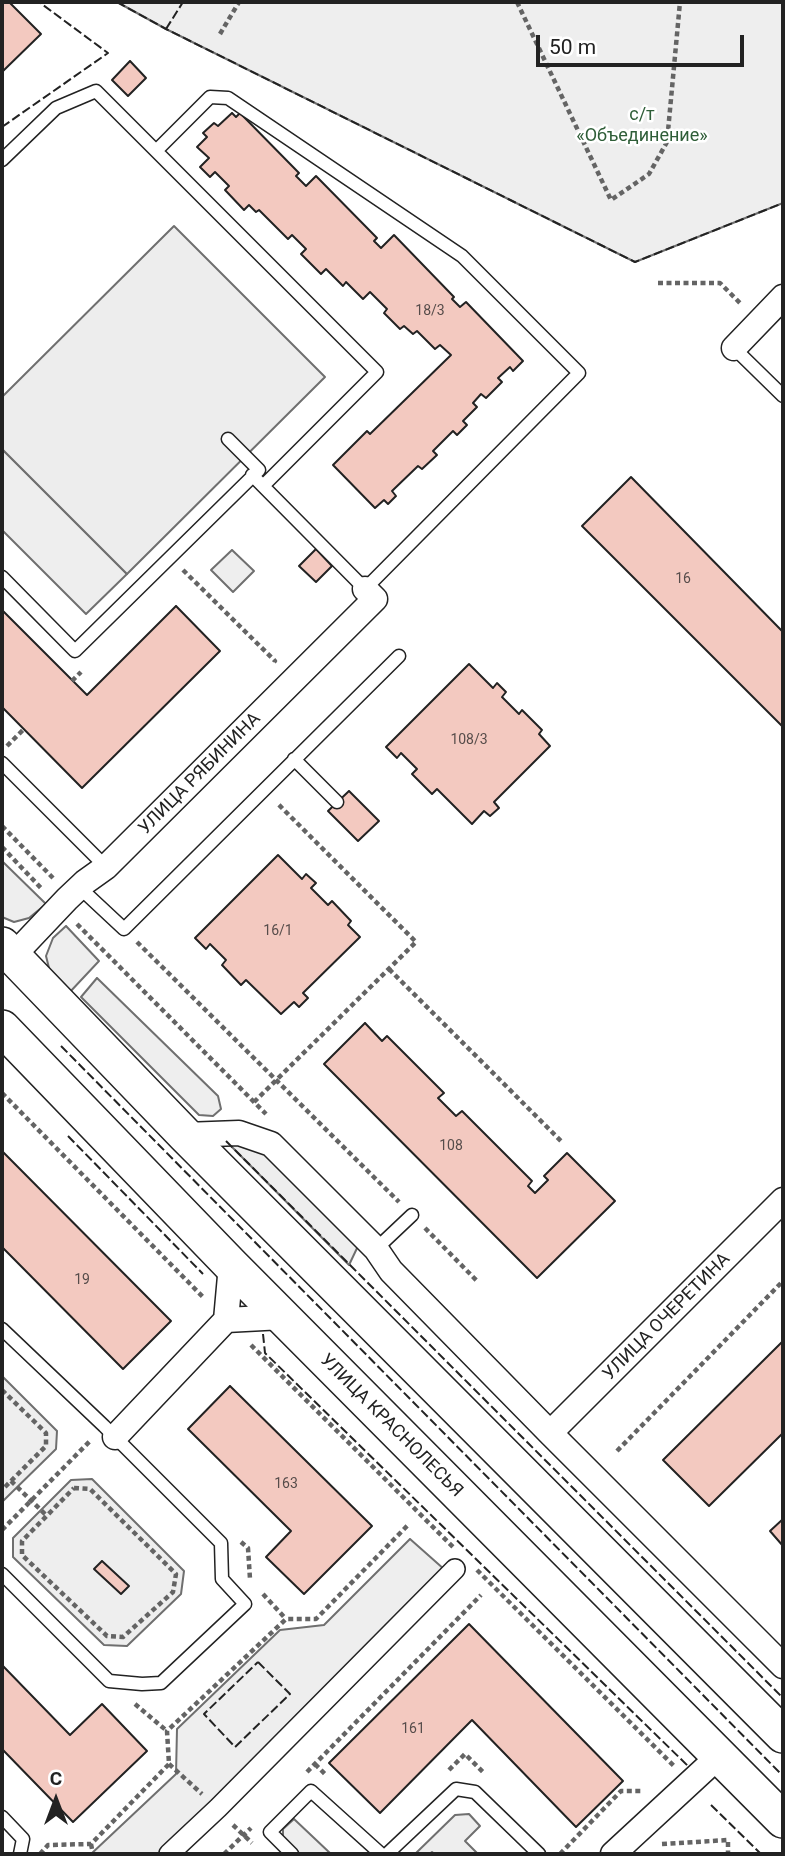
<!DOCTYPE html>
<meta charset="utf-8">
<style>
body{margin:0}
#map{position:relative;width:785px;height:1856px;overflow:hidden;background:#fff;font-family:Roboto,sans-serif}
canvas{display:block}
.frame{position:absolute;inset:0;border:4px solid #222;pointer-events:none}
.north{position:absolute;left:21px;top:1765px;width:70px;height:70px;-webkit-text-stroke:5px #fff;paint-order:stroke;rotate:0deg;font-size:19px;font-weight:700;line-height:28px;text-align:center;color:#222}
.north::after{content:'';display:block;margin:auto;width:24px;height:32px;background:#222;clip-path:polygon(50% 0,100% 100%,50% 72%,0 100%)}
.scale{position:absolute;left:536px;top:35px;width:208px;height:32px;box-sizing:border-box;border:4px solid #222;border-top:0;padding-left:9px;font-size:21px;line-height:24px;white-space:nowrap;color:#222;-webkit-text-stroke:5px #fff;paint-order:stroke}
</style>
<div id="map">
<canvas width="785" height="1856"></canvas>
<div class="frame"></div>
<div class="north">С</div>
<div class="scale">50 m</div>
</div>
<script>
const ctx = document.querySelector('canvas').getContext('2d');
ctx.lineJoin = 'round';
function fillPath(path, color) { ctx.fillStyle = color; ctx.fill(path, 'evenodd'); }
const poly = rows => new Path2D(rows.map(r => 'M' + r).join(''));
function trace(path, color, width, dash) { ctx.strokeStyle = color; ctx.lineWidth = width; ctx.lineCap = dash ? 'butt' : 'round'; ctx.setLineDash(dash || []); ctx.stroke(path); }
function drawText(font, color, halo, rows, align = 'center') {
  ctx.font = font + ' Roboto,sans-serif'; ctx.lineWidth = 5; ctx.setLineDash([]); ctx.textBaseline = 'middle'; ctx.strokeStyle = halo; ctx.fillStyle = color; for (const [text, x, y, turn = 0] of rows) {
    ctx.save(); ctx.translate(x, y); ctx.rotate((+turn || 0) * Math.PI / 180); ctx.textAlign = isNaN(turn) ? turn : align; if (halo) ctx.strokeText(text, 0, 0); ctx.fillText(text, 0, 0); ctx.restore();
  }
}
const green = poly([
 [117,2,783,2,783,203,635,262,166,29,117,2],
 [2,449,127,574,86,614,2,530,2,449],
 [232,550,254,571,233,592,211,570,232,550],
 [2,861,46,904,29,918,14,922,2,917,2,861],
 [66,926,99,961,69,993,51,976,46,956,53,938,66,926],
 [97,978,218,1096,221,1109,213,1116,199,1115,81,997,97,978],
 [226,1141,271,1154,359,1244,349,1265,226,1141],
 [2,1376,57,1431,56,1449,2,1502,2,1376],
 [92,1479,184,1571,181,1594,127,1646,104,1645,13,1557,13,1538,71,1480,92,1479],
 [410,1539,445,1570,158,1854,91,1854,176,1774,177,1729,280,1630,324,1625,410,1539],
 [469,1814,480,1826,465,1841,478,1854,435,1854,432,1852,429,1854,415,1854,455,1815,469,1814],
 [294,1819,331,1854,300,1854,283,1837,283,1829,294,1819]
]);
fillPath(green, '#eee');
trace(green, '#6f6f6f', 2);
const parking = poly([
 [174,226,325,377,127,574,2,449,2,397,174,226]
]);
fillPath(parking, '#ededed');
trace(parking, '#6f6f6f', 2);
const building = poly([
 [2,2,9,2,41,34,2,72,2,2],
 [130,61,146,78,128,96,112,80,130,61],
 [232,113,236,117,240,113,299,173,296,176,306,186,316,176,377,238,374,241,381,248,394,235,454,297,452,299,460,307,466,302,523,361,513,371,510,367,498,378,502,382,486,398,481,394,473,403,477,407,463,421,467,425,457,435,453,431,433,451,437,455,422,469,418,466,392,491,396,496,388,504,384,500,375,508,333,465,367,431,370,434,451,355,440,345,435,349,417,331,413,334,404,326,400,329,384,313,387,309,370,292,363,299,346,282,343,286,326,269,321,274,301,254,306,249,292,235,288,239,259,210,256,212,249,205,244,210,225,190,229,186,215,172,210,177,200,167,209,158,197,147,207,137,203,133,214,123,218,126,232,113],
 [631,477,783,632,783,727,582,526,631,477],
 [316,549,332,566,316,582,299,566,316,549],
 [176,606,220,651,82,788,2,707,2,610,87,695,176,606],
 [469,664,493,688,497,683,506,692,502,697,519,714,522,710,542,730,539,734,550,746,494,802,499,808,490,816,484,811,472,824,437,789,432,794,412,774,417,769,401,753,397,758,386,747,469,664],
 [349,791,379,821,358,841,328,811,349,791],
 [278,855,302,879,306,874,316,883,311,888,328,905,332,901,351,921,348,925,360,937,303,993,308,998,299,1007,294,1002,281,1014,246,980,241,985,222,965,226,960,210,944,206,949,195,938,278,855],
 [365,1023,382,1041,387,1036,444,1093,438,1098,456,1116,462,1111,532,1181,528,1186,535,1193,548,1180,544,1176,567,1153,615,1201,537,1278,324,1064,365,1023],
 [2,1151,171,1321,123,1369,2,1247,2,1151],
 [783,1341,783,1433,709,1506,663,1460,783,1341],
 [230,1386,372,1526,304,1594,266,1557,291,1531,188,1429,230,1386],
 [783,1519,783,1546,770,1531,783,1519],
 [102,1561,129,1586,121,1594,94,1569,102,1561],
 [469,1624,623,1781,576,1827,472,1720,380,1813,329,1763,469,1624],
 [2,1665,70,1735,102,1704,147,1751,73,1822,2,1749,2,1665]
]);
fillPath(building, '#f3c9c0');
trace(building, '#222', 2);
const service = poly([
 [156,151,210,97,228,98,462,256,579,373,365,589,252,475],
 [2,160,56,108,96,91,377,372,263,486],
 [734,348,783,396],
 [2,577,75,651,259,470,228,439],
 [294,759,337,802],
 [2,763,106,867],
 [79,887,124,929,399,656],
 [376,1249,412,1215],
 [2,1329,104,1426,221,1543,222,1579,245,1604,161,1683,142,1684,109,1681,2,1574],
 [2,1817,23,1839,20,1854],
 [292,1854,270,1832,311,1791,381,1854],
 [387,1854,456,1789,475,1792,539,1854]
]);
const pedestrian = poly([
 [169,1854,218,1808,455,1569]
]);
const minor = poly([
 [734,348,783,297],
 [13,956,67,899,85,882,106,867,375,599,365,589],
 [185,1135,239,1133,271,1144,376,1249,391,1271,550,1433,783,1666],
 [231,1265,226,1320,283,1317],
 [550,1433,783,1200],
 [115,1437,226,1320],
 [613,1854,719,1756]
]);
const secondary = poly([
 [2,945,185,1135,783,1735],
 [2,1028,231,1265,783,1820]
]);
trace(service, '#222', 15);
trace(pedestrian, '#222', 22);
trace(minor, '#222', 27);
trace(secondary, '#222', 38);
trace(poly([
 [517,2,611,200,649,174,667,142,680,2],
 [220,34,239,2],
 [658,283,720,283,742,305],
 [183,570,275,661,274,662],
 [72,681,81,672],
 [7,746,24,729],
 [2,826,53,878],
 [2,847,41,888],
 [77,924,266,1114],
 [137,942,399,1202],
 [389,969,561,1141],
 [2,1093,203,1297],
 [254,1102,416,942,277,803],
 [425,1228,477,1281],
 [251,1345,453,1547],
 [2,1390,46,1433,46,1446,2,1490],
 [617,1451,783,1281],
 [11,1481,47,1516],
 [74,1488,90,1489,176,1574,173,1592,123,1637,107,1636,22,1555,22,1541,74,1488],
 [2,1530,90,1441],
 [241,1542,248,1548,250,1579],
 [477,1570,674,1766],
 [263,1594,286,1619],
 [135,1704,167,1731],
 [169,1764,202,1794],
 [315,1764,327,1776],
 [449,1770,465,1754,485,1774],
 [307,1772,481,1595],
 [233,1825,252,1843],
 [91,1844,93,1854],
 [662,1844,728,1840,728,1854],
 [40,1854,48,1845,91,1844,169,1764,167,1731,286,1619,316,1619,409,1524],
 [224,1854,251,1828],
 [560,1854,621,1791,642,1791]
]), '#646464', 4.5, [5, 3.5]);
trace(service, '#fff', 12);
trace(pedestrian, '#fff', 19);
trace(minor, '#fff', 24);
trace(secondary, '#fff', 35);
trace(poly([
 [117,2,166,29,635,262,783,203],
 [166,29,183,2],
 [2,127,108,53,39,2],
 [61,1046,783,1776],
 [68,1136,203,1274],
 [226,1141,783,1698],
 [263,1334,265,1353,689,1767],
 [258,1662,290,1694,235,1747,204,1714,258,1662],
 [711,1805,761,1854]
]), '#222', 2, [9, 3.5]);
drawText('14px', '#564c4a', null, [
 ["18/3",430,311],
 ["16",683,579],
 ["108/3",469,740],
 ["16/1",278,931],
 ["108",451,1146],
 ["19",82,1280],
 ["163",286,1484],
 ["161",413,1729]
]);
drawText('18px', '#2f5e38', '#fff', [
 ["с/т",642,115],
 ["«Объединение»",642,136]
]);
drawText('18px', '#222', '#fff', [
 ["УЛИЦА РЯБИНИНА",200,774,-45],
 ["УЛИЦА ОЧЕРЕТИНА",667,1317,-45],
 ["УЛИЦА КРАСНОЛЕСЬЯ",391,1426,45]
]);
</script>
